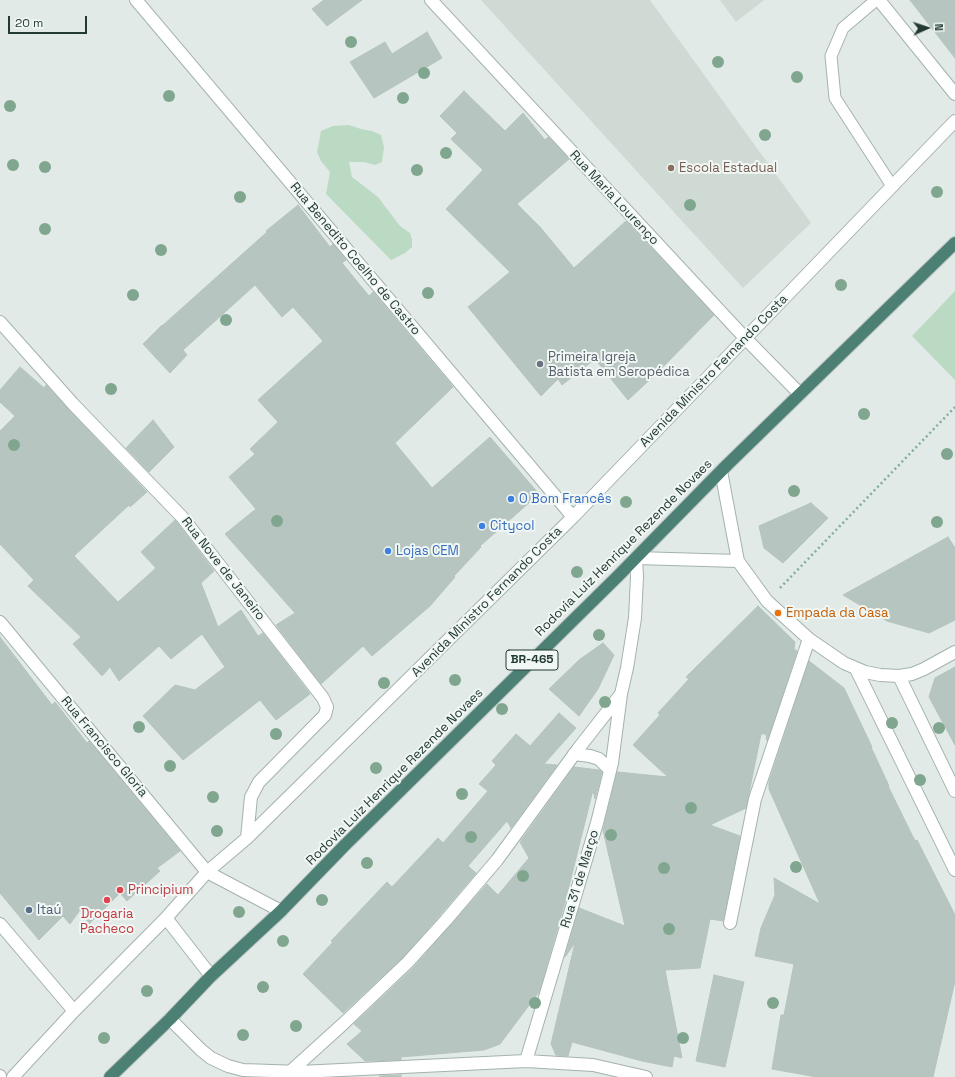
<!DOCTYPE html>
<meta charset="utf-8">
<style>
body{margin:0}
#map{position:relative;width:955px;height:1077px;overflow:hidden;background:#e1eae6;font-family:"Space Grotesk",sans-serif}
canvas{display:block}
.north{position:absolute;left:907px;top:8px;width:40px;height:40px;-webkit-text-stroke:3px #f1f7f4;paint-order:stroke;rotate:87deg;font-size:11px;font-weight:700;line-height:16px;text-align:center;color:#233a34}
.north::after{content:'';display:block;margin:auto;width:14px;height:18px;background:#233a34;clip-path:polygon(50% 0,100% 100%,50% 72%,0 100%)}
.scale{position:absolute;left:8px;top:16px;width:79px;height:18px;box-sizing:border-box;border:2px solid #233a34;border-top:0;padding-left:5px;font-size:12px;line-height:14px;white-space:nowrap;color:#233a34;-webkit-text-stroke:3px #f1f7f4;paint-order:stroke}
</style>
<div id="map">
<canvas width="955" height="1077"></canvas>
<div class="north">N</div>
<div class="scale">20 m</div>
</div>
<script>
const ctx = document.querySelector('canvas').getContext('2d');
ctx.lineJoin = 'round';
function fillPath(path, color) { ctx.fillStyle = color; ctx.fill(path, 'evenodd'); }
const poly = rows => new Path2D(rows.map(r => 'M' + r).join(''));
function trace(path, color, width, dash) { ctx.strokeStyle = color; ctx.lineWidth = width; ctx.lineCap = dash ? 'butt' : 'round'; ctx.setLineDash(dash || []); ctx.stroke(path); }
function drawText(font, color, halo, rows, align = 'center') {
  ctx.font = font + ' "Space Grotesk",sans-serif'; ctx.lineWidth = 4; ctx.setLineDash([]); ctx.textBaseline = 'middle'; ctx.strokeStyle = halo; ctx.fillStyle = color; for (const [text, x, y, turn = 0] of rows) {
    ctx.save(); ctx.translate(x, y); ctx.rotate((+turn || 0) * Math.PI / 180); ctx.textAlign = isNaN(turn) ? turn : align; if (halo) ctx.strokeText(text, 0, 0); ctx.fillText(text, 0, 0); ctx.restore();
  }
}
fillPath(poly([
 [481,0,650,0,811,223,743,288],
 [720,0,764,0,736,22]
]), '#cfdad5');
fillPath(poly([
 [349,125,361,129,372,131,381,135,384,147,382,162,375,165,364,162,349,162,352,177,378,197,400,226,410,233,412,239,412,247,405,253,391,260,326,194,330,172,321,161,317,152,321,131,333,126],
 [955,291,955,380,912,336]
]), '#bbdac4');
const building = poly([
 [324,0,362,0,327,26,312,9,324,0],
 [910,0,955,0,955,58,910,0],
 [427,32,442,58,374,98,350,62,385,42,392,54,427,32],
 [464,91,505,131,523,113,545,140,548,137,569,159,517,204,540,227,574,268,626,221,714,315,658,372,628,400,595,359,562,385,558,379,541,396,468,307,510,272,446,209,483,170,451,139,457,133,440,116,464,91],
 [298,205,330,247,333,244,346,260,342,263,369,296,373,292,453,387,395,443,432,488,490,437,539,494,480,546,481,547,454,576,455,577,430,606,372,656,363,646,321,684,276,625,295,613,225,534,256,509,229,477,255,454,250,449,278,422,258,400,323,341,293,307,282,317,255,285,183,350,187,355,170,373,143,344,162,325,162,326,267,232,266,231,298,205],
 [20,367,44,388,46,385,68,409,147,492,130,507,129,505,74,556,118,602,156,568,141,552,175,520,214,571,201,583,218,627,241,610,258,636,263,633,310,694,276,720,260,700,183,760,143,716,175,685,195,690,225,667,202,634,171,659,159,646,119,681,110,667,102,676,73,644,81,637,28,586,34,580,0,544,0,431,15,416,0,402,0,390,20,367],
 [153,420,174,447,149,472,126,448,153,420],
 [811,503,828,518,783,563,764,548,759,526,811,503],
 [948,537,955,548,955,620,929,633,887,621,843,595,948,537],
 [758,606,795,642,794,649,797,651,767,741,766,734,761,734,746,808,710,825,740,836,723,921,710,919,700,968,665,970,682,1058,674,1056,672,1067,642,1061,572,1042,568,1056,556,1055,551,1044,575,943,565,957,579,908,625,926,603,830,617,772,668,777,633,745,660,715,658,713,689,679,686,677,758,606],
 [0,637,52,705,55,702,87,743,89,741,180,851,157,868,160,871,127,901,120,893,89,924,80,910,70,924,63,916,39,940,0,893,0,637],
 [603,643,614,655,598,689,579,716,549,689,579,660,603,643],
 [809,661,844,688,872,747,871,747,889,786,888,786,915,841,917,840,955,915,955,981,933,1077,817,1077,772,1069,781,1015,784,1015,794,964,755,956,761,928,775,895,774,878,820,904,769,789,769,782,809,661],
 [955,667,955,745,929,697,935,678,955,667],
 [559,713,576,728,544,764,557,765,511,828,507,821,468,866,476,873,440,915,403,957,343,1013,303,974,333,942,331,941,387,882,392,887,438,838,443,843,488,791,479,784,496,765,492,761,516,734,530,746,559,713],
 [574,767,599,770,602,772,595,799,593,790,565,902,539,992,500,1044,484,1050,401,1057,401,1060,365,1061,347,1044,362,1031,354,1024,414,967,487,884,498,895,529,858,520,842,574,767],
 [714,975,744,982,725,1067,696,1061,714,975],
 [401,1075,401,1077,381,1077,379,1076,401,1075]
]);
fillPath(building, '#b6c5bf');
trace(building, '#b4c4bd', 1);
const service = poly([
 [876,0,843,28,831,56,835,98,892,186]
]);
const minor = poly([
 [136,0,573,517],
 [431,0,746,339,800,394],
 [879,0,955,94],
 [0,322,73,404,182,517,323,698,327,707,325,715,259,782,251,797,247,838],
 [721,471,738,561,767,601,809,639,844,663,865,672,880,675,899,676,912,674,924,669,955,652],
 [0,622,207,872,281,911],
 [856,669,955,870],
 [899,676,955,791],
 [574,754,590,756,599,759,610,770],
 [166,918,211,976],
 [730,923,755,799,809,639],
 [0,924,74,1011],
 [170,1019,201,1050,211,1058,228,1066,243,1070,300,1072,526,1061,593,1065,646,1077],
 [526,1061,597,823,612,763,621,694],
 [290,1072,344,1023,408,962,446,920,497,860,578,749,621,694,627,668,635,618,637,577,636,558,738,561],
 [0,1076,0,1077],
 [13,1077,74,1011,166,918,207,872,247,838,573,517,955,121]
]);
const trunk = poly([
 [110,1077,170,1019,211,976,281,911,345,845,618,576,727,465,955,243]
]);
trace(service, '#a4b2ad', 13);
trace(minor, '#a4b2ad', 14);
trace(trunk, '#bdc4c2', 14);
trace(poly([
 [780,588,955,407]
]), '#83aca0', 2.5, [2, 3]);
trace(service, '#fff', 11);
trace(minor, '#fff', 12);
trace(trunk, '#4c8075', 12);
ctx.fillStyle = '#80a690';
for (const [x, y] of [
 [351,42],
 [718,62],
 [424,73],
 [797,77],
 [169,96],
 [403,98],
 [10,106],
 [765,135],
 [446,153],
 [13,165],
 [45,167],
 [417,170],
 [937,192],
 [240,197],
 [690,205],
 [45,229],
 [161,250],
 [841,285],
 [428,293],
 [133,295],
 [226,320],
 [111,389],
 [864,414],
 [14,445],
 [947,454],
 [794,491],
 [626,502],
 [277,521],
 [937,522],
 [577,572],
 [599,635],
 [455,680],
 [384,683],
 [605,702],
 [502,709],
 [892,723],
 [139,727],
 [939,728],
 [276,734],
 [170,766],
 [376,768],
 [920,780],
 [462,794],
 [213,797],
 [691,808],
 [217,831],
 [611,835],
 [471,837],
 [367,863],
 [796,867],
 [664,868],
 [523,876],
 [322,900],
 [239,912],
 [669,929],
 [283,941],
 [263,987],
 [147,991],
 [535,1003],
 [773,1003],
 [296,1026],
 [243,1035],
 [104,1038],
 [683,1038]
]) { ctx.beginPath(); ctx.arc(x, y, 6, 0, 2 * Math.PI); ctx.fill(); }
for (const [x, y, r, color] of [
 [671,168,4,"#8d6e63"],
 [540,364,4,"#6b7280"],
 [511,499,4,"#3f7fe0"],
 [482,526,4,"#3f7fe0"],
 [388,551,4,"#3f7fe0"],
 [778,613,4,"#e8710a"],
 [120,890,4,"#e0444e"],
 [107,900,4,"#e0444e"],
 [29,910,4,"#5c6f8a"]
]) { const dot = new Path2D(); dot.arc(x, y, r, 0, 2 * Math.PI); ctx.fillStyle = color; ctx.fill(dot); trace(dot, '#f1f7f4', 1.5); }
for (const [x, y, w] of [
 [532,660,52]
]) { const box = new Path2D(); box.roundRect(x - w / 2, y - 10, w, 20, 3); ctx.fillStyle = '#f1f7f4'; ctx.fill(box); trace(box, '#233a34', 1); }
drawText('bold 12px', '#233a34', null, [
 ["BR-465",532,660]
]);
drawText('13px', '#785e54', '#f1f7f4', [
 ["Escola Estadual",679,168]
], 'left');
drawText('13px', '#233a34', '#f1f7f4', [
 ["Rua Maria Lourenço",614,198,47],
 ["Rua Benedito Coelho de Castro",355,259,50],
 ["Avenida Ministro Fernando Costa",714,371,-46],
 ["Rodovia Luiz Henrique Rezende Novaes",624,548,-45],
 ["Rua Nove de Janeiro",223,569,52],
 ["Avenida Ministro Fernando Costa",487,602,-45],
 ["Rua Francisco Gloria",104,747,50],
 ["Rodovia Luiz Henrique Rezende Novaes",395,777,-45],
 ["Rua 31 de Março",580,879,-73]
]);
drawText('13px', '#5b616d', '#f1f7f4', [
 ["Primeira Igreja",548,357],
 ["Batista em Seropédica",548,372]
], 'left');
drawText('13px', '#366cbe', '#f1f7f4', [
 ["O Bom Francês",519,499],
 ["Citycol",490,526],
 ["Lojas CEM",396,551]
], 'left');
drawText('13px', '#c56008', '#f1f7f4', [
 ["Empada da Casa",786,613]
], 'left');
drawText('13px', '#be3a42', '#f1f7f4', [
 ["Principium",128,890],
 ["Drogaria",107,914,"center"],
 ["Pacheco",107,929,"center"]
], 'left');
drawText('13px', '#4e5e75', '#f1f7f4', [
 ["Itaú",37,910]
], 'left');
</script>
